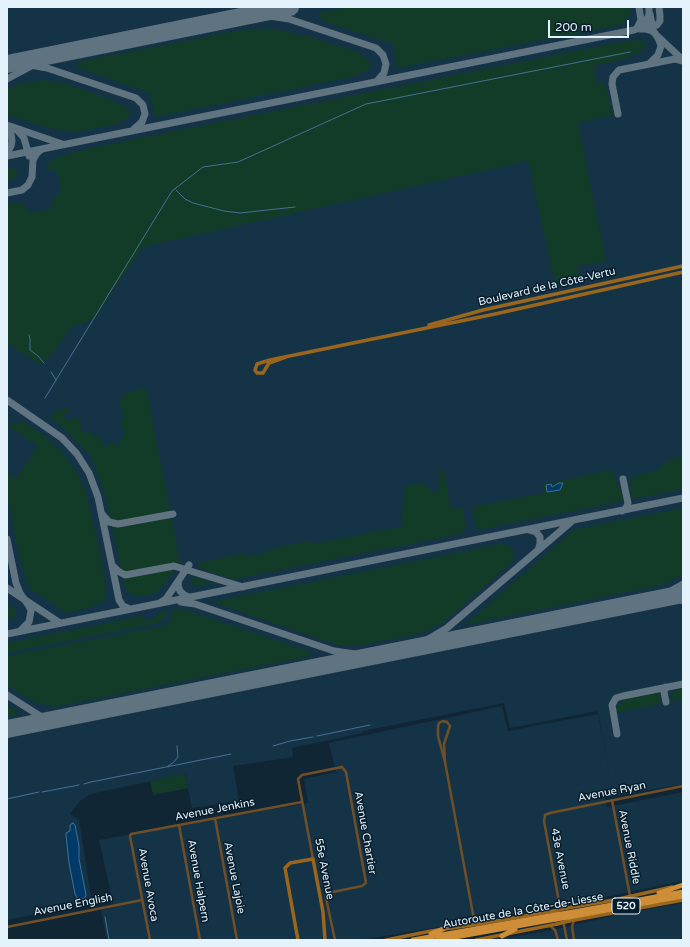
<!DOCTYPE html>
<meta charset="utf-8">
<style>
body{margin:0}
#map{position:relative;width:690px;height:947px;overflow:hidden;background:#102635;font-family:"Varela Round",sans-serif}
canvas{display:block}
.frame{position:absolute;inset:0;border:8px solid #e4f2fc;pointer-events:none}
.scale{position:absolute;left:548px;top:20px;width:81px;height:18px;box-sizing:border-box;border:2px solid #e4f2fc;border-top:0;padding-left:5px;font-size:12px;line-height:14px;white-space:nowrap;color:#e4f2fc;-webkit-text-stroke:3px #071d2b;paint-order:stroke}
</style>
<div id="map">
<canvas width="690" height="947"></canvas>
<div class="frame"></div>
<div class="scale">200 m</div>
</div>
<script>
const ctx = document.querySelector('canvas').getContext('2d');
ctx.lineJoin = 'round';
function fillPath(path, color) { ctx.fillStyle = color; ctx.fill(path, 'evenodd'); }
const poly = rows => new Path2D(rows.map(r => 'M' + r).join(''));
function trace(path, color, width, dash) { ctx.strokeStyle = color; ctx.lineWidth = width; ctx.lineCap = dash ? 'butt' : 'round'; ctx.setLineDash(dash || []); ctx.stroke(path); }
function drawText(font, color, halo, rows, align = 'center') {
  ctx.font = font + ' "Varela Round",sans-serif'; ctx.lineWidth = 3; ctx.setLineDash([]); ctx.textBaseline = 'middle'; ctx.strokeStyle = halo; ctx.fillStyle = color; for (const [text, x, y, turn = 0] of rows) {
    ctx.save(); ctx.translate(x, y); ctx.rotate((+turn || 0) * Math.PI / 180); ctx.textAlign = isNaN(turn) ? turn : align; if (halo) ctx.strokeText(text, 0, 0); ctx.fillText(text, 0, 0); ctx.restore();
  }
}
fillPath(poly([
 [7,7,683,7,683,784,605,798,607,807,683,792,683,881,565,905,563,900,555,900,555,907,540,910,361,940,107,940,101,910,114,907,99,840,308,803,304,779,336,772,329,743,502,706,508,731,598,714,612,788,598,711,510,728,504,703,363,731,363,733,292,748,293,757,233,766,239,801,192,808,185,774,90,794,79,802,70,814,79,820,92,903,7,920],
 [683,903,683,940,494,940,552,930,617,915]
]), '#153346');
fillPath(poly([
 [352,7,629,7,631,13,621,25,397,68,393,44,321,20,319,13],
 [253,29,279,30,314,38,354,51,369,60,370,62,371,66,370,68,364,72,352,77,155,117,150,93,78,68,77,62,236,31],
 [640,40,644,41,646,46,640,52,627,58,594,66,597,83,603,82,606,87,613,113,611,115,578,123,606,261,578,266,579,275,554,280,528,161,143,247,94,319,71,327,50,357,39,364,7,343,7,204,24,204,29,213,51,209,52,200,61,192,57,172,48,169,46,167,48,163,55,158,85,149,620,42],
 [43,80,63,83,104,97,126,107,130,111,130,115,125,120,116,124,93,129,72,132,48,128,7,115,7,90,19,84],
 [7,167,14,169,18,173,15,178,7,182],
 [143,388,146,389,180,561,169,578,157,591,146,596,134,596,126,590,104,491,91,456,63,427,53,420,51,416,54,411,72,407,72,409,67,412,64,418,67,420,75,418,79,419,81,420,80,424,82,426,80,428,86,434,88,431,91,432,93,436,97,435,102,440,103,445,106,447,112,442,116,445,119,443,120,440,123,438,124,434,120,421,124,417,120,405,120,398,124,394],
 [24,422,44,436,63,453,77,473,85,491,100,552,105,583,105,600,92,607,67,613,29,588,20,561,9,502,7,499,7,473,16,479,38,446,8,426,9,423],
 [683,456,683,489,632,499,630,485,632,485,631,476,657,471,669,459],
 [444,470,451,509,462,507,466,527,464,533,235,579,232,579,199,568,198,566,201,562,246,553,247,557,267,553,266,550,312,540,313,544,403,526,401,512,404,506,404,488,408,485,421,484,425,485,435,493,437,492,440,484,438,471],
 [611,470,614,473,618,488,620,487,623,501,477,530,476,528,472,509,473,507,544,493,543,484,551,483,551,484,546,486,547,492,560,490,562,483,554,486,553,482],
 [683,508,683,574,662,585,465,625,573,530],
 [501,544,507,545,512,549,514,556,512,562,444,622,422,633,359,646,337,645,212,602],
 [194,577,212,583,212,584,194,586,191,581,191,578],
 [7,605,16,610,16,615,7,621],
 [171,610,185,610,311,652,310,656,54,707,36,703,7,685,7,656,163,626,168,623,171,619],
 [167,611,166,617,159,623,7,653,7,643,143,616,143,621,153,619,160,612],
 [683,687,683,699,670,701,670,698,674,691,677,688],
 [656,692,659,694,661,704,616,712,616,709,625,698],
 [7,706,20,714,7,717],
 [183,774,185,775,188,788,153,795,150,781]
]), '#123b28');
const water = poly([
 [559,483,563,483,560,490,547,492,546,485,551,484,552,487,559,483],
 [73,823,75,825,79,846,79,859,86,895,85,898,79,899,78,899,75,894,69,863,66,835,66,833,70,831,70,825,73,823]
]);
fillPath(water, '#003a69');
trace(water, '#447195', 1);
trace(poly([
 [176,190,185,199,193,203,224,211,240,213,295,207],
 [29,335,30,339,30,350,38,356,44,363],
 [51,372,56,380],
 [45,398,172,191,203,167,238,162,366,104,630,52],
 [317,736,370,725],
 [273,746,290,741,313,737],
 [168,766,174,762,178,757,177,746],
 [84,784,91,782,231,754],
 [42,792,79,785],
 [7,799,39,792],
 [105,917,109,940]
]), '#447195', 1);
trace(poly([
 [241,17,263,15,289,19,376,48,383,55,386,64,384,73,377,81],
 [649,27,657,25,660,21,660,16,659,7],
 [637,28,641,20,639,7],
 [640,29,645,29,652,31,683,60],
 [650,63,658,55,661,46,659,40,653,30,650,14],
 [7,64,25,64,47,68,136,98,143,105,145,114,142,122,134,129],
 [7,79,39,62,76,50],
 [618,114,612,84,613,77,619,70,675,59,683,61],
 [7,125,62,144],
 [7,127,11,133,12,141,11,146,7,153],
 [17,130,24,138,29,156],
 [7,156,634,30,639,28,646,22,649,14,649,7],
 [7,193,22,190,28,185,32,177,33,160,37,153,42,149],
 [7,400,62,438,77,454,89,473,98,497,119,600,123,606,130,609],
 [622,511,626,508,628,503,623,479],
 [102,514,109,522,118,524,173,514],
 [529,530,536,532,540,537,540,544,538,550],
 [7,539,16,583,20,593,29,606,31,611,29,622,21,630],
 [112,565,118,571,125,575,174,566,243,587],
 [179,580,178,585,180,591,184,595,190,597],
 [7,588,60,623],
 [672,597,676,597,683,601],
 [181,602,195,604,334,651,362,655,394,651,425,641,447,628,571,522],
 [160,603,166,599,189,565],
 [609,609,653,599,669,592,683,584],
 [7,634,683,498],
 [7,695,40,716,59,719],
 [666,702,664,692,666,687],
 [617,734,612,705,616,698,623,696,683,684]
]), '#607380', 7);
trace(poly([
 [7,64,290,7],
 [7,729,683,594]
]), '#607380', 18);
trace(poly([
 [445,762,438,736,438,727,439,723,443,721,447,722,450,726,444,744,445,762,475,925],
 [612,800,630,896],
 [215,818,237,940],
 [179,825,200,940],
 [313,859,298,779,302,775,342,767,346,772,366,883,362,886,328,893,326,895,326,898,335,940],
 [560,907,544,821,545,815,550,813,683,786],
 [564,925,567,940],
 [550,926,555,930,558,940],
 [7,927,142,900],
 [150,940,130,836,131,834,302,802],
 [574,940,572,926,574,921]
]), '#704f27', 2.5);
trace(poly([
 [429,325,483,310,683,266],
 [286,357,269,363,263,373,257,373,255,370,257,364,270,360,495,314,683,272],
 [567,908,614,900,672,887],
 [569,921,683,900],
 [298,940,285,868,290,863,313,859,323,912,325,940],
 [386,940,431,931,479,924,554,911],
 [476,940,557,924]
]), '#9a661e', 3.5);
trace(poly([
 [659,893,683,885],
 [568,913,683,892],
 [569,917,683,896],
 [431,934,443,929],
 [502,936,515,929],
 [413,940,555,915],
 [438,940,556,919]
]), '#ce8d37', 5);
trace(poly([
 [554,911,567,908],
 [557,924,569,921]
]), '#9a661e', 3.5);
trace(poly([
 [555,915,568,913],
 [556,919,569,917]
]), '#ce8d37', 5);
for (const [x, y, w] of [
 [626,906,28]
]) { const box = new Path2D(); box.roundRect(x - w / 2, y - 8, w, 16, 3); ctx.fillStyle = '#071d2b'; ctx.fill(box); trace(box, '#e4f2fc', 1); }
drawText('bold 10px', '#e4f2fc', null, [
 ["520",626,906]
]);
drawText('11px', '#e4f2fc', '#071d2b', [
 ["Boulevard de la Côte-Vertu",547,287,-13],
 ["Avenue Ryan",612,792,-11],
 ["Avenue Jenkins",215,810,-11],
 ["Avenue Chartier",365,833,80],
 ["Avenue Riddle",629,847,79],
 ["43e Avenue",560,859,79],
 ["55e Avenue",324,869,79],
 ["Avenue Lajoie",234,878,79],
 ["Avenue Halpern",198,881,80],
 ["Avenue Avoca",148,885,80],
 ["Avenue English",73,905,-11],
 ["Autoroute de la Côte-de-Liesse",523,911,-10]
]);
</script>
